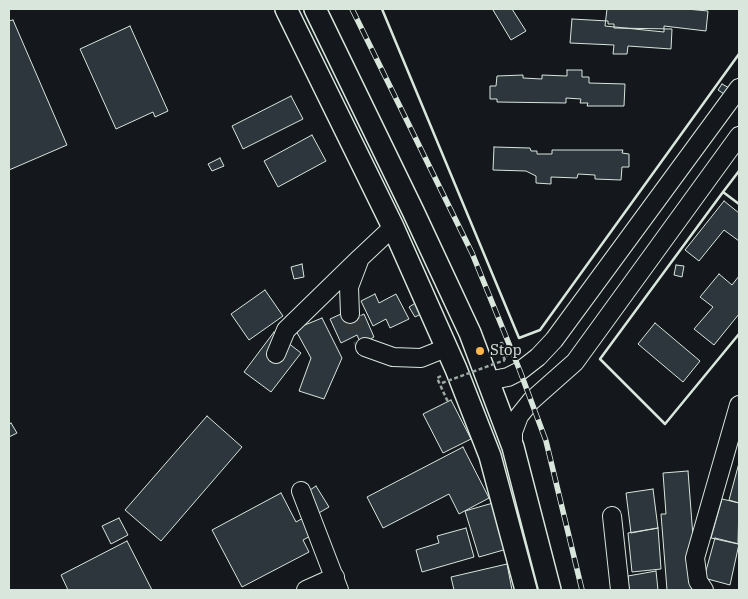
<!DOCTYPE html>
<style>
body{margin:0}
#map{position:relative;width:748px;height:599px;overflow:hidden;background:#14181c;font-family:"IBM Plex Serif",serif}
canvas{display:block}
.frame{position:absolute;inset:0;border:10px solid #d8e6dc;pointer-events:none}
</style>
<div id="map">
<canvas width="748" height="599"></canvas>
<div class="frame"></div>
</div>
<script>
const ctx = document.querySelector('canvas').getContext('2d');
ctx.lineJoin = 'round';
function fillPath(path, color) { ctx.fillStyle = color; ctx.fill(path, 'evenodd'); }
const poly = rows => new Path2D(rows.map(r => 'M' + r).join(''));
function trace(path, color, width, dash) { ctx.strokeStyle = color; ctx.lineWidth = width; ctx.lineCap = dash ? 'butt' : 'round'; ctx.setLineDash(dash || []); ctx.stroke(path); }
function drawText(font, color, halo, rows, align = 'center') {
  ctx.font = font + ' "IBM Plex Serif",serif'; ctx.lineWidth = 4; ctx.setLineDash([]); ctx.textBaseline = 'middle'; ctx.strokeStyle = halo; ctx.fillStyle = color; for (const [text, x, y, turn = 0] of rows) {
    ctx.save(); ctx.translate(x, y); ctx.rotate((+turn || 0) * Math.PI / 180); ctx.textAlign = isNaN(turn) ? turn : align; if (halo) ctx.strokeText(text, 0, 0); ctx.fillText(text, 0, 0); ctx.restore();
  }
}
const building = poly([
 [496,9,512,9,526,31,511,40,493,10,496,9],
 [607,9,686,9,708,11,706,31,664,26,664,32,605,26,607,9],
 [572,19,608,21,608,24,614,24,614,28,672,29,671,49,628,46,627,54,613,54,614,45,570,43,572,19],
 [13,20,67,145,9,170,9,21,13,20],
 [130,26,168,111,155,117,153,112,116,129,80,49,130,26],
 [567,70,582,70,582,77,589,77,589,83,625,84,624,106,587,106,588,103,580,103,581,99,566,98,566,103,497,102,497,99,490,99,490,86,496,86,497,76,523,75,523,78,542,79,542,75,567,76,567,70],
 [722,84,731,89,727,96,718,90,722,84],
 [291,96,303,119,243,149,232,126,291,96],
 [312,135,326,161,278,187,264,161,312,135],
 [494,147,530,148,531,151,537,151,537,154,552,154,552,150,623,150,622,153,629,154,629,167,622,167,621,180,595,179,595,175,578,174,577,178,551,177,551,184,536,183,536,176,526,171,493,170,494,147],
 [220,158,224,166,212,171,208,164,220,158],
 [724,201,739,213,739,241,724,230,699,261,685,250,724,201],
 [302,264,304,277,294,279,291,267,302,264],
 [676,265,684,266,682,277,674,275,676,265],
 [719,274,732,285,739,276,739,314,714,345,694,329,713,307,700,297,719,274],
 [265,290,283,316,249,340,231,314,265,290],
 [375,294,379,303,396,294,409,319,390,328,386,319,373,326,361,301,375,294],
 [417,302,423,313,415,317,409,307,417,302],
 [341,314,346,322,364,314,374,337,361,344,357,335,341,343,330,319,341,314],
 [322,318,342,358,324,399,299,391,311,358,295,329,322,318],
 [655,323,700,361,683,382,638,344,655,323],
 [274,332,301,353,271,392,244,372,274,332],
 [451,400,471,439,443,453,423,414,451,400],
 [207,416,242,447,161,541,125,510,207,416],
 [11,423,17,433,9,437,9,425,11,423],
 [463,447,489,498,459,514,449,494,383,528,367,497,463,447],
 [739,463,739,503,729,500,739,463],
 [688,471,694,550,690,551,693,590,667,590,661,514,666,514,663,473,688,471],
 [316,486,329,507,317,514,304,494,316,486],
 [653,489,658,528,631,533,626,493,653,489],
 [281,493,296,522,307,516,316,533,303,540,309,552,242,587,212,530,281,493],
 [722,499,739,503,738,544,711,538,722,499],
 [493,503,507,549,479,557,465,511,493,503],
 [119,518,128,535,111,544,102,526,119,518],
 [466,528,474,557,422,572,416,550,439,543,437,536,466,528],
 [658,528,661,569,632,572,628,533,658,528],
 [715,538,739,544,730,585,704,578,715,538],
 [127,541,152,590,68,590,61,575,127,541],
 [507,564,512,590,454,590,451,577,507,564],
 [656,571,658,590,629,590,628,576,656,571]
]);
fillPath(building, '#2c363c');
trace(building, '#d8e6dc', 1);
trace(poly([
 [350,314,365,347]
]), '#313739', 18, [18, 9]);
const minor = poly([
 [350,314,349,287,360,258,393,227],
 [365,347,393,357,421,358,446,348],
 [276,354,286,330,360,258],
 [488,381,508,377,520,371,538,357,554,340,739,88],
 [513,446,513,432,519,416,531,401,575,362,739,136],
 [301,491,339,590],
 [612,516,620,590],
 [306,590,335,577],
 [704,590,698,581,695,558,739,405]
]);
const major = poly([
 [286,9,393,227,456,369,490,456,526,590],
 [315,9,413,211,470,333,513,447,550,590]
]);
trace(minor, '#d8e6dc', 20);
trace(major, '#d8e6dc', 24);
trace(poly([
 [505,360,498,344,502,343,508,358],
 [441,376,437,378,447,400,449,398]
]), '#9da8a2', 2.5, [4, 2.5]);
trace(minor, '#14181c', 18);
trace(major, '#14181c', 21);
const rail = poly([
 [352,9,472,253,520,371,546,441,582,590]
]);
trace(rail, '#d8e6dc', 5.5);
trace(rail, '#14181c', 4, [11]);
trace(poly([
 [442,383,505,360]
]), '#9da8a2', 2.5, [4, 2.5]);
trace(poly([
 [382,9,519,338,540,330,739,54],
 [739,171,723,192,739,204],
 [723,192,600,359,665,424,739,334]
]), '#d8e6dc', 2.5);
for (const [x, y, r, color] of [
 [480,351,5,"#ffb74d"]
]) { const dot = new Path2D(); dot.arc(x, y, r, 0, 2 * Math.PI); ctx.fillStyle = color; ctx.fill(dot); trace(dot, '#14181c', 2); }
drawText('15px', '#d8e6dc', '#14181c', [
 ["Stop",490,351]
], 'left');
</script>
